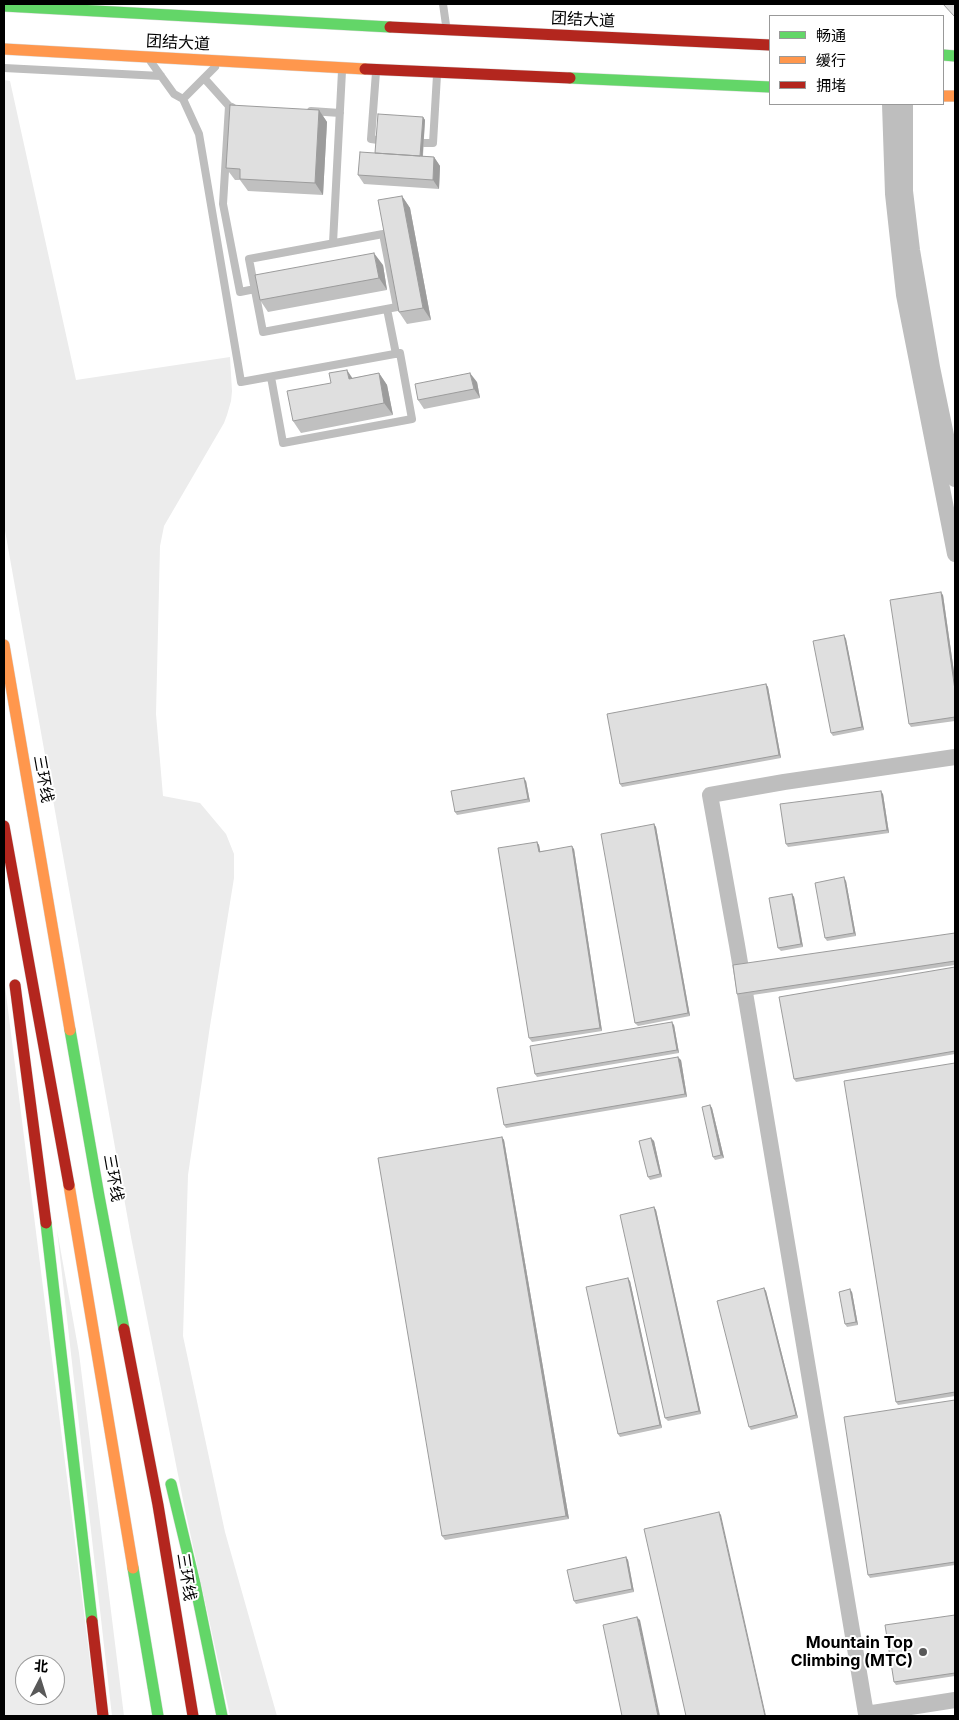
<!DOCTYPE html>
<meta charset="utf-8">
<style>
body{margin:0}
#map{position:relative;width:959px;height:1720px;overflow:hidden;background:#fff;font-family:Inter,"Noto Sans SC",sans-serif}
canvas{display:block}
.frame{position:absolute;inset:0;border:5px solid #000;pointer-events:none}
.legend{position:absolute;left:769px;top:15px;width:175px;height:90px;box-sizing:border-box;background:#fff;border:1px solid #999;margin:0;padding:6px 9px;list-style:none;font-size:15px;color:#000}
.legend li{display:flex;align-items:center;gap:10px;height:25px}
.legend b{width:25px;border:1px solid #999}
.north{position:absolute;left:15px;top:1655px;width:50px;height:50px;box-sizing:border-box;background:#fff;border:1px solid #999;border-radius:50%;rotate:5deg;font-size:14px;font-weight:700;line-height:20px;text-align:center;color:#000}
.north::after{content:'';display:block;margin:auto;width:18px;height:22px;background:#595959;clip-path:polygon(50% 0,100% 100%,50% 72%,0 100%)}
</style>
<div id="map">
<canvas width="959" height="1720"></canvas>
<div class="frame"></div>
<ul class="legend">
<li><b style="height:6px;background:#63d668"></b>畅通</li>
<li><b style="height:6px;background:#ff974d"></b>缓行</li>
<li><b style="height:6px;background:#b3261e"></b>拥堵</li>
</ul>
<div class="north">北</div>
</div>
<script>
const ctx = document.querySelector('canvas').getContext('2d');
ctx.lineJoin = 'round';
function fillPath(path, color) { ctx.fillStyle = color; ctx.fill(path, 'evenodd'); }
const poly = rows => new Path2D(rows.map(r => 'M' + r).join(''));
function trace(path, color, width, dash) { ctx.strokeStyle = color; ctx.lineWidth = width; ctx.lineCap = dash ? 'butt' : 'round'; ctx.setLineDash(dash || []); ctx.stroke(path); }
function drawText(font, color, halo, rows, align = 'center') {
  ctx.font = font + ' Inter,"Noto Sans SC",sans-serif'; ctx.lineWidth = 4; ctx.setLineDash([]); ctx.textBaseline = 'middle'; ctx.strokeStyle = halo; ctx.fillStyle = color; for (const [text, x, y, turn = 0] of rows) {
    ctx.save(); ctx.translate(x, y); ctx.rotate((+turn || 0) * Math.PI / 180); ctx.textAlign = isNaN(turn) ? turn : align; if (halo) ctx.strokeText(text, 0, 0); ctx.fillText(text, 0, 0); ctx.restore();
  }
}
fillPath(poly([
 [4,80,10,81,76,380,230,357,232,391,231,401,227,415,224,423,164,526,160,546,156,714,163,796,200,803,226,834,234,854,234,878,210,1026,188,1175,183,1336,225,1532,277,1716,230,1716,184,1505,131,1237,4,525],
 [4,978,97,1716,4,1716],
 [25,1665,55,1665,55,1695,25,1695],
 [57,1230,79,1353,124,1716,112,1716]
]), '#ececec');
const fast = poly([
 [4,6,390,27],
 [943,55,955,56],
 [570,78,770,87],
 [70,1030,99,1196,124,1329],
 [46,1223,92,1621],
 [171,1484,195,1584,222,1716],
 [133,1568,158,1716]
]);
const slow = poly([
 [4,49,365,69],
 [943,96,955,96],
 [4,645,70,1030],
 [69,1185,133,1568]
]);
const jam = poly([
 [390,27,770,45],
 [365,69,570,78],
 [4,826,69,1185],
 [15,985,46,1223],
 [124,1329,158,1505,193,1716],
 [92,1621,103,1716]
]);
trace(fast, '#dbdbdb', 12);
trace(slow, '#dbdbdb', 12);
trace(jam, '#dbdbdb', 12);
trace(poly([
 [443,4,446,25],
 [151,62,174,94,183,99,199,134,241,382,400,353,412,419,283,443,271,377],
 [4,68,161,76],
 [376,72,371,139,378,140],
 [204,78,229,106,232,107],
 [183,99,215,67],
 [229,106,223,204,240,292,255,289],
 [311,111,340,113],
 [424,143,433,143,437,75],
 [383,234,397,307,263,332,249,259,383,234],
 [333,243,342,71],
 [387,309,396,354]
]), '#bebebe', 8);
trace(poly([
 [890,104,893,194,904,295,955,554],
 [905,104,905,191,912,250,932,367,955,479],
 [955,757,784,782,710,795,737,945,866,1714,955,1700]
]), '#bebebe', 16);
trace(fast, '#63d668', 11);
trace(slow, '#ff974d', 11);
trace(jam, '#b3261e', 11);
fillPath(poly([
 [319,110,327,122,323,195,248,191,240,180,235,180,226,168],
 [423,117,425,120,423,156,434,157,440,166,439,189,364,184,358,175,375,153],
 [402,196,410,208,431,320,407,324,399,312],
 [383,265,387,290,268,312,260,300],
 [379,373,387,385,393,415,301,433,293,421,353,378],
 [477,382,480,398,424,409,418,400],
 [943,595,955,679,955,721,911,727,909,724],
 [844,635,846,639,864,730,833,736,831,733],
 [766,684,768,687,781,758,622,787,620,784],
 [526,781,530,802,457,815,455,812],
 [883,794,889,833,788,847,786,844],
 [654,824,656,827,690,1016,638,1026,635,1023],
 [537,842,539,845,540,851,574,849,602,1031,532,1042,529,1038],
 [846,881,856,936,827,941,825,938],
 [792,894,794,897,803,947,781,951,778,948],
 [955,933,955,965,739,997,737,994],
 [955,967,955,1054,796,1082,794,1079],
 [674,1025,679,1053,537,1077,535,1074],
 [681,1060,687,1097,506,1128,504,1125],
 [955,1063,955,1396,898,1405,896,1402],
 [710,1105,712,1108,724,1158,715,1160,713,1157],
 [502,1137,504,1140,569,1519,445,1540,442,1536],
 [651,1138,654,1141,662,1177,650,1180,648,1177],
 [654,1207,656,1210,701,1414,668,1421,665,1418],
 [630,1281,662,1428,620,1437,618,1434],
 [764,1288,766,1291,798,1418,751,1430,749,1427],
 [852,1292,858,1325,847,1327,845,1324],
 [955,1400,955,1565,870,1578,868,1575],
 [626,1557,628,1560,634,1592,576,1604,574,1601],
 [955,1615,955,1676,896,1685,894,1682]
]), '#c0c0c0');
fillPath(poly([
 [319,110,327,122,323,195,315,183],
 [423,117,425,120,422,165,420,162],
 [434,157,440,166,439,189,433,180],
 [402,196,410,208,431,320,423,308],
 [374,253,383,265,387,290,379,278],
 [347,370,355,382,349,379],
 [379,373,387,385,393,415,384,403],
 [470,373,477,382,480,398,474,389],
 [941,592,943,595,955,679,955,690],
 [844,635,846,639,864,730,862,727],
 [766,684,768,687,781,758,779,755],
 [524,778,526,781,530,802,528,799],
 [881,791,883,794,889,833,887,830],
 [654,824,656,827,690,1016,688,1013],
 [537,842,539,845,541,855,539,852],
 [572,846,574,849,602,1031,600,1028],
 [844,877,846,881,856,936,854,933],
 [792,894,794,897,803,947,801,944],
 [672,1022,674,1025,679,1053,677,1050],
 [678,1057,681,1060,687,1097,685,1094],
 [710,1105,712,1108,724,1158,721,1155],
 [502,1137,504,1140,569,1519,566,1516],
 [651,1138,654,1141,662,1177,660,1174],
 [654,1207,656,1210,701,1414,699,1411],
 [628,1278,630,1281,662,1428,660,1425],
 [764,1288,766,1291,798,1418,796,1415],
 [850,1289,852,1292,858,1325,856,1322],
 [719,1512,721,1515,766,1716,765,1716],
 [626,1557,628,1560,634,1592,632,1589],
 [637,1617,640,1620,660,1716,658,1716]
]), '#9c9c9c');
const building = poly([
 [943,4,955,4,955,15,954,16,943,4],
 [230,105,319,110,315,183,240,179,240,169,226,168,230,105],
 [378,114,423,117,420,156,375,153,378,114],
 [360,152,434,157,433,180,358,175,360,152],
 [402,196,423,308,399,312,378,200,402,196],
 [374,253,379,278,260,300,255,275,374,253],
 [347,370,349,379,379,373,384,403,293,421,287,391,331,383,329,373,347,370],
 [470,373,474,389,418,400,415,384,470,373],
 [941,592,955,690,955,717,909,724,890,600,941,592],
 [844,635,862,727,831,733,813,641,844,635],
 [766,684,779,755,620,784,607,714,766,684],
 [524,778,528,799,455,812,451,791,524,778],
 [881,791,887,830,786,844,780,804,881,791],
 [654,824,688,1013,635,1023,601,834,654,824],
 [537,842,539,852,572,846,600,1028,529,1038,498,848,537,842],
 [844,877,854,933,825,938,815,883,844,877],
 [792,894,801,944,778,948,769,898,792,894],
 [955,933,955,961,737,994,733,965,955,933],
 [955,967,955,1051,794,1079,779,997,955,967],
 [672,1022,677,1050,535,1074,530,1046,672,1022],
 [678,1057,685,1094,504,1125,497,1088,678,1057],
 [955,1063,955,1392,896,1402,844,1081,955,1063],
 [710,1105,721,1155,713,1157,702,1107,710,1105],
 [502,1137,566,1516,442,1536,378,1158,502,1137],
 [651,1138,660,1174,648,1177,639,1141,651,1138],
 [654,1207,699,1411,665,1418,620,1215,654,1207],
 [628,1278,660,1425,618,1434,586,1287,628,1278],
 [764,1288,796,1415,749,1427,717,1301,764,1288],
 [850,1289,856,1322,845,1324,839,1292,850,1289],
 [955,1400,955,1562,868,1575,844,1417,955,1400],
 [719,1512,765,1716,686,1716,644,1529,719,1512],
 [626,1557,632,1589,574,1601,567,1570,626,1557],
 [955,1615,955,1673,894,1682,885,1625,955,1615],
 [637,1617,658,1716,622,1716,603,1625,637,1617]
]);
fillPath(building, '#dfdfdf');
trace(building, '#9c9c9c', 1);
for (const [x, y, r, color] of [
 [923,1652,5,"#595959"]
]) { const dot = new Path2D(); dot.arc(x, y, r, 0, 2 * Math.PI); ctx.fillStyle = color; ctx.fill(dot); trace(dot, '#fff', 2); }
drawText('16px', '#000', '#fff', [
 ["团结大道",583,20,3],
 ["团结大道",178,43,3],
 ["三环线",43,779,80],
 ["三环线",113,1178,80],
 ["三环线",186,1577,81]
]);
drawText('bold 16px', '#000', '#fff', [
 ["Mountain Top",913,1643],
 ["Climbing (MTC)",913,1661]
], 'right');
</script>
